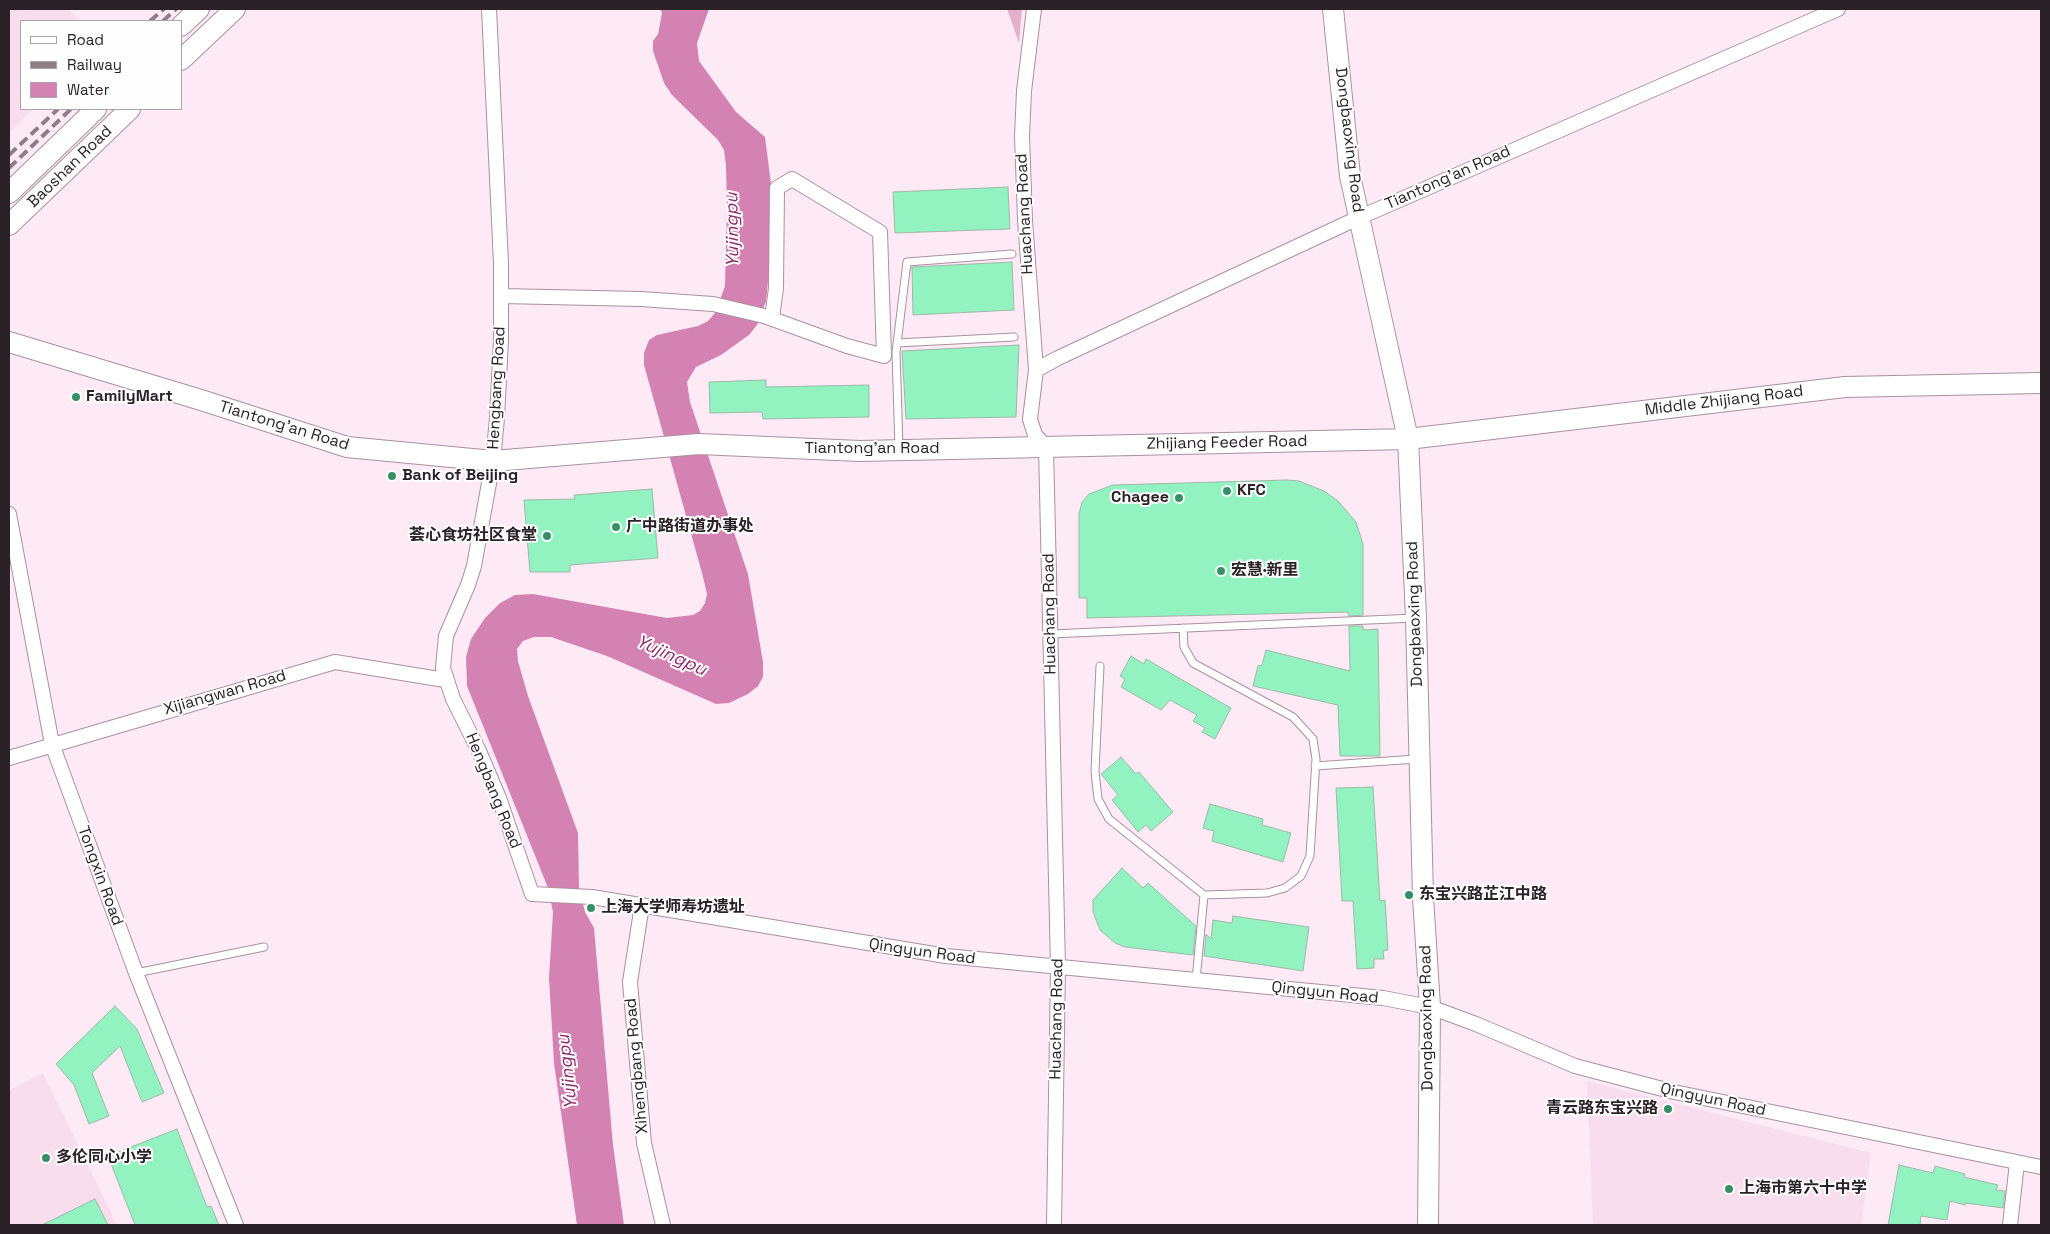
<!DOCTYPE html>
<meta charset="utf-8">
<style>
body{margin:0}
#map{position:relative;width:2050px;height:1234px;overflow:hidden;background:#feeaf5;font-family:"Space Grotesk",sans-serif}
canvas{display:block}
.frame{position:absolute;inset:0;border:10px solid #2b2227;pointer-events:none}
.legend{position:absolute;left:20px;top:20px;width:162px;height:90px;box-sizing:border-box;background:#fefefe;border:1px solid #aaa6a8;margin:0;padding:6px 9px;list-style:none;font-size:15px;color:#2b2227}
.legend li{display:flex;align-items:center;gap:10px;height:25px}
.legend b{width:25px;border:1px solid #aaa6a8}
</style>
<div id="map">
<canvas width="2050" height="1234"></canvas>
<div class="frame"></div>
<ul class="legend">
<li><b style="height:6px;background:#fff"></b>Road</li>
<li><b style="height:6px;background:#8d7e86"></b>Railway</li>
<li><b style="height:14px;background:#d382b2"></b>Water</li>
</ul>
</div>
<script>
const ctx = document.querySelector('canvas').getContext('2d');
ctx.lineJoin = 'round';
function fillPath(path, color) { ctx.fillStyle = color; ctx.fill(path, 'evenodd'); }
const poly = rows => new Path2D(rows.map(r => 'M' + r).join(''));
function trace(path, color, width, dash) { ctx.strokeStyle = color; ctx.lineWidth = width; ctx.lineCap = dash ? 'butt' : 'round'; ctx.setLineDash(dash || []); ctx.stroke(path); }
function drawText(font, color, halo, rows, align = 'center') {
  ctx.font = font + ' "Space Grotesk","Noto Sans SC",sans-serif'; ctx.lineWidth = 4; ctx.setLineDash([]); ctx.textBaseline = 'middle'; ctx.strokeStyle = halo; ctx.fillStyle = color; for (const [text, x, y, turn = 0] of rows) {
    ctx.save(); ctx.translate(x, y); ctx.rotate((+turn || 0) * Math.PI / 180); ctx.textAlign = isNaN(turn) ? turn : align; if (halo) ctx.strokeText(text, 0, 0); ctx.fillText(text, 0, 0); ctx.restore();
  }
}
fillPath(poly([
 [9,9,26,9,28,11,32,9,68,9,81,21,21,21,21,109,33,109,9,133],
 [43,1073,117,1225,9,1225,9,1090],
 [1587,1081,1871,1153,1861,1225,1593,1225]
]), '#f8ddec');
fillPath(poly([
 [1007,9,1022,9,1019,43]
]), '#e3b0cd');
fillPath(poly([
 [660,9,709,9,697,43,699,61,736,112,765,137,771,184,772,242,766,301,757,325,749,335,721,355,696,367,687,382,690,402,748,574,763,662,763,677,758,686,748,694,729,703,716,704,607,656,551,637,534,637,523,641,517,649,518,661,528,696,578,833,579,888,585,912,594,928,613,1145,624,1225,577,1225,554,1063,549,978,553,912,548,888,467,686,466,657,471,639,485,618,500,603,515,595,533,594,667,618,693,615,700,611,705,603,707,594,702,573,644,365,644,353,649,340,657,335,698,326,708,321,715,313,725,286,727,209,726,166,724,150,718,140,672,95,664,83,653,51,653,41,658,34,662,13]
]), '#d382b2');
const building = poly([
 [1008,187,1010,229,895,233,893,192,1008,187],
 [1012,262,1014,310,913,315,912,267,1012,262],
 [1019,345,1016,417,906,419,902,351,1019,345],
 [766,380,766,387,869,385,869,417,763,419,762,412,710,413,709,382,766,380],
 [1287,480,1299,481,1324,491,1338,501,1356,522,1363,544,1363,615,1349,616,1348,612,1087,618,1087,598,1079,598,1079,514,1082,502,1089,494,1113,485,1287,480],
 [652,489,658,558,570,565,570,572,530,572,524,500,575,499,574,495,652,489],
 [1349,626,1363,626,1363,630,1378,629,1380,756,1340,756,1338,705,1253,686,1258,666,1262,665,1266,650,1350,671,1349,626],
 [1131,656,1144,664,1146,659,1231,708,1215,739,1202,732,1205,728,1193,721,1197,715,1170,700,1161,710,1121,687,1125,679,1120,676,1131,656],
 [1121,757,1136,774,1139,772,1173,812,1151,831,1146,825,1138,832,1112,800,1118,795,1101,774,1121,757],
 [1373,787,1380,901,1385,900,1388,950,1383,951,1384,959,1374,959,1374,968,1357,969,1353,901,1342,901,1336,788,1373,787],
 [1210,804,1263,819,1262,825,1291,833,1283,862,1212,841,1214,831,1203,828,1210,804],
 [1122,868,1143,888,1148,883,1196,926,1193,955,1125,947,1115,943,1100,930,1093,912,1093,900,1122,868],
 [1233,916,1309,927,1303,971,1204,956,1206,934,1211,939,1213,920,1232,923,1233,916],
 [115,1006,137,1029,164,1093,142,1102,120,1046,92,1073,109,1116,89,1124,74,1085,56,1064,115,1006],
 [177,1129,207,1207,211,1206,219,1225,135,1225,108,1156,177,1129],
 [1899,1165,1933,1173,1935,1166,1965,1174,1964,1177,1998,1185,1996,1190,2005,1191,2003,1208,1965,1203,1965,1205,1950,1201,1947,1220,1921,1216,1920,1225,1888,1225,1899,1165],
 [95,1199,108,1225,42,1225,95,1199]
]);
fillPath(building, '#93f3c0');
trace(building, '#9fb7a9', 1);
const lane = poly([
 [897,343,1014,337],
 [899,448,896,352,907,262,1012,254],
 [1051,634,1415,618],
 [1100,666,1095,771,1098,799,1109,819,1204,895,1267,893,1285,888,1301,876,1310,856,1316,759,1313,739,1293,717,1193,663,1184,647,1183,628],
 [1315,766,1417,759],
 [136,973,264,947],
 [1196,980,1204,895]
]);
const street = poly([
 [489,9,501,263,501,340,497,418,493,461,474,566,468,585,446,636,443,668,453,699,479,751,499,798,532,894,592,897,946,956,1383,998,1430,1007,1476,1024,1575,1066,1674,1092,2041,1167],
 [1034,9,1024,91,1022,136,1025,220,1036,370,1030,419,1035,435,1046,447,1058,967,1054,1225],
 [501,296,641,299,713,304,764,316,847,346,884,356,880,232,792,179,777,188,776,288,772,318],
 [1036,370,1058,358,1358,218,1838,9],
 [9,514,52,744,136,973,236,1225],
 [9,758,335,662,445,680],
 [642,905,630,982,644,1143,663,1225],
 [2010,1225,2017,1163]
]);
const secondary = poly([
 [1333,9,1350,176,1408,439,1416,618,1423,897,1430,1007,1428,1225],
 [181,26,199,9],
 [181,60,235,9],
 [9,193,96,109],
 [9,225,130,109],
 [9,342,201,400,347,447,493,461,699,444,860,451,1408,439,1845,387,2041,383]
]);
trace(lane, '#a9919e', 9);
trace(street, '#a9919e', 16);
trace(secondary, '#a9919e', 22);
trace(lane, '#fff', 7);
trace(street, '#fff', 14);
trace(secondary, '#fff', 20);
trace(poly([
 [150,21,164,9],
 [163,21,176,9],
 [9,155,58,109],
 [9,168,71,109]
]), '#8d7e86', 4, [10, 5]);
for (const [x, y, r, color] of [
 [76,397,5,"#379065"],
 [392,476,5,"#379065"],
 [1227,491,5,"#379065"],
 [1179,498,5,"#379065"],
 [616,527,5,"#379065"],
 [547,536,5,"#379065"],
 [1221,571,5,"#379065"],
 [1409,895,5,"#379065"],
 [591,908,5,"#379065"],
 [1668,1109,5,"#379065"],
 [46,1158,5,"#379065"],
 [1729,1189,5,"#379065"]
]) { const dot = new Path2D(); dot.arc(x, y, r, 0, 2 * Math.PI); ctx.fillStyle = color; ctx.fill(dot); trace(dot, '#fefefe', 2); }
drawText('16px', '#2b2227', '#fefefe', [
 ["Dongbaoxing Road",1349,140,83],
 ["Baoshan Road",70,167,-44],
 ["Tiantong'an Road",1448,178,-24],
 ["Huachang Road",1025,214,-93],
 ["Hengbang Road",497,388,-87],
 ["Middle Zhijiang Road",1724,401,-7],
 ["Tiantong'an Road",284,426,17],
 ["Zhijiang Feeder Road",1227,443,-1],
 ["Tiantong'an Road",872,449],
 ["Huachang Road",1050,614,-91],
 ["Dongbaoxing Road",1415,614,-92],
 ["Xijiangwan Road",225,693,-16],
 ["Hengbang Road",493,791,68],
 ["Tongxin Road",100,876,70],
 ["Qingyun Road",922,952,8],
 ["Qingyun Road",1325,993,6],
 ["Dongbaoxing Road",1427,1018,-91],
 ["Huachang Road",1057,1019,-89],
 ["Xihengbang Road",637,1066,-95],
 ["Qingyun Road",1713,1100,12]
]);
drawText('bold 16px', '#2b2227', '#fefefe', [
 ["FamilyMart",86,397],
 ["Bank of Beijing",402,476],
 ["KFC",1237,491],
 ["Chagee",1169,498,"right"],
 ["广中路街道办事处",626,527],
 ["荟心食坊社区食堂",537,536,"right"],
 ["宏慧·新里",1231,571],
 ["东宝兴路芷江中路",1419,895],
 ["上海大学师寿坊遗址",601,908],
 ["青云路东宝兴路",1658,1109,"right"],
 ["多伦同心小学",56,1158],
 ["上海市第六十中学",1739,1189]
], 'left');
drawText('italic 18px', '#8b2c6b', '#fefefe', [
 ["Yujingpu",733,230,-91],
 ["Yujingpu",671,656,24],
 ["Yujingpu",568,1072,-96]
]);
</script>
